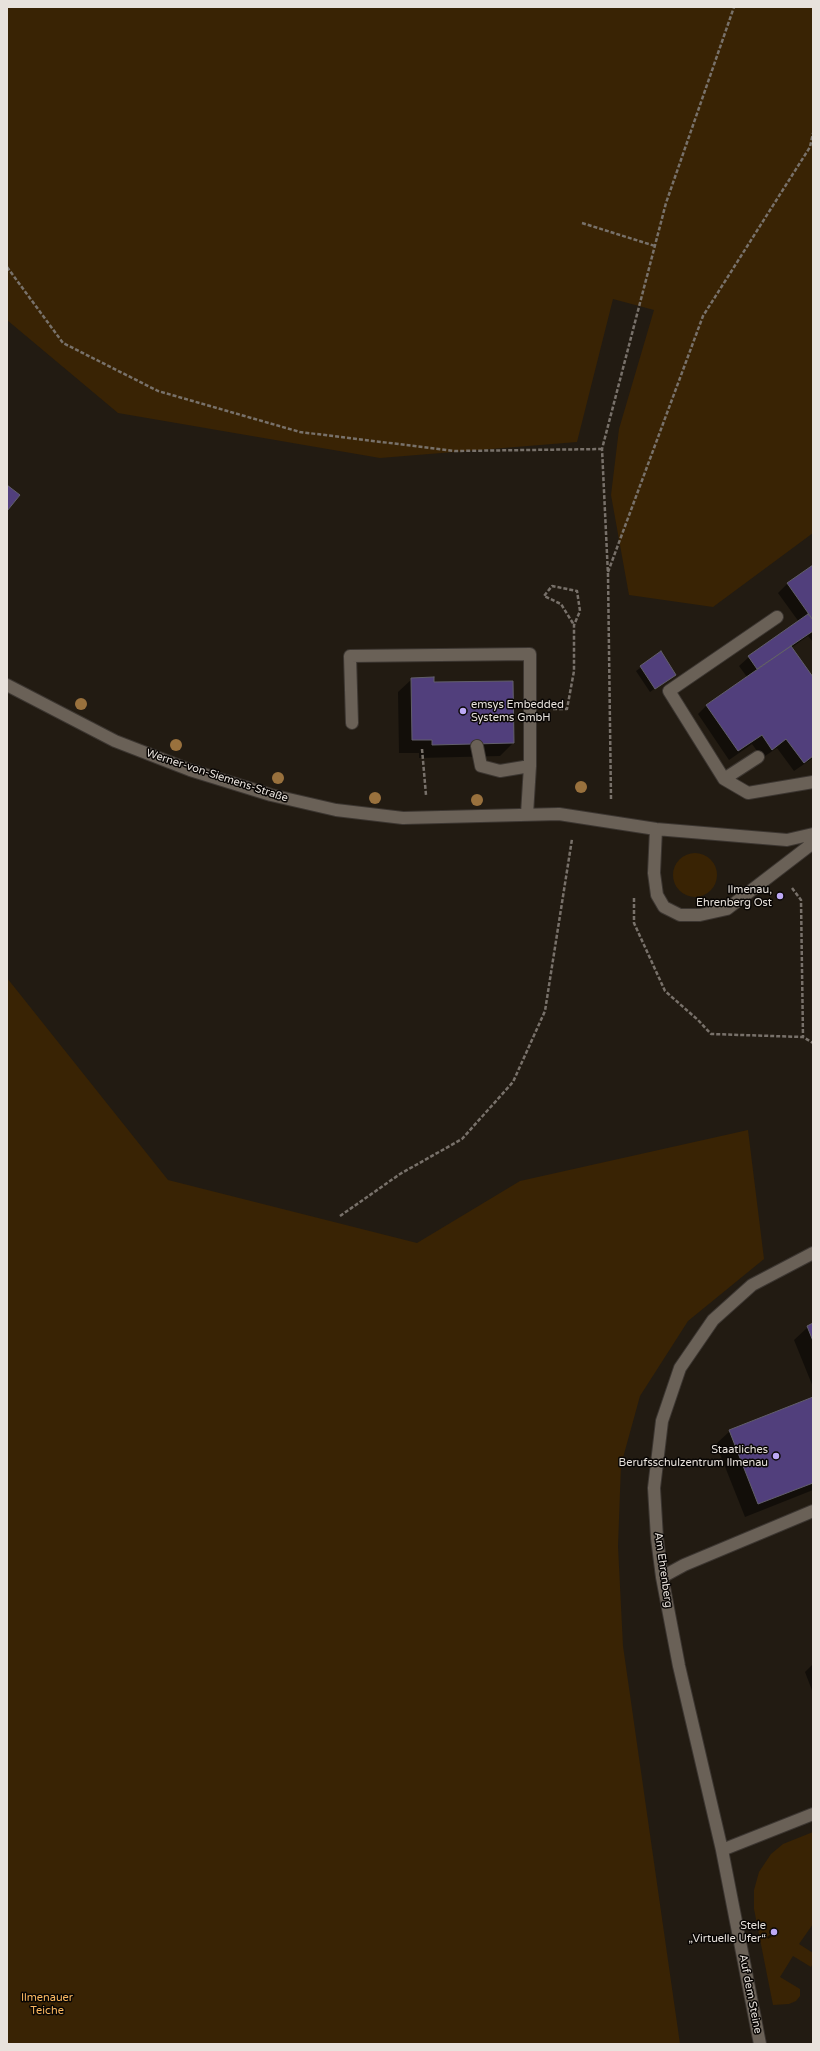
<!DOCTYPE html>
<meta charset="utf-8">
<style>
body{margin:0}
#map{position:relative;width:820px;height:2051px;overflow:hidden;background:#221b12;font-family:"Varela Round",sans-serif}
canvas{display:block}
.frame{position:absolute;inset:0;border:8px solid #e8e2dc;pointer-events:none}
</style>
<div id="map">
<canvas width="820" height="2051"></canvas>
<div class="frame"></div>
</div>
<script>
const ctx = document.querySelector('canvas').getContext('2d');
ctx.lineJoin = 'round';
function fillPath(path, color) { ctx.fillStyle = color; ctx.fill(path, 'evenodd'); }
const poly = rows => new Path2D(rows.map(r => 'M' + r).join(''));
function trace(path, color, width, dash) { ctx.strokeStyle = color; ctx.lineWidth = width; ctx.lineCap = dash ? 'butt' : 'round'; ctx.setLineDash(dash || []); ctx.stroke(path); }
function drawText(font, color, halo, rows, align = 'center') {
  ctx.font = font + ' "Varela Round",sans-serif'; ctx.lineWidth = 3; ctx.setLineDash([]); ctx.textBaseline = 'middle'; ctx.strokeStyle = halo; ctx.fillStyle = color; for (const [text, x, y, turn = 0] of rows) {
    ctx.save(); ctx.translate(x, y); ctx.rotate((+turn || 0) * Math.PI / 180); ctx.textAlign = isNaN(turn) ? turn : align; if (halo) ctx.strokeText(text, 0, 0); ctx.fillText(text, 0, 0); ctx.restore();
  }
}
fillPath(poly([
 [7,7,813,7,813,533,713,607,629,595,611,495,619,429,654,310,613,299,577,442,380,458,118,413,7,320],
 '673 875a22 22 0 1 1 44 0a22 22 0 1 1-44 0Z',
 [7,978,168,1180,417,1243,520,1181,748,1130,764,1259,688,1321,640,1396,621,1465,618,1546,623,1646,680,2044,7,2044],
 [813,1832,813,1924,799,1944,813,1953,813,1963,811,1967,793,1956,780,1977,800,1989,800,1996,796,2001,789,2004,773,2005,754,1909,754,1890,759,1872,771,1854,783,1844]
]), '#392304');
fillPath(poly([
 [813,566,813,642,808,636,791,648,813,679,813,758,794,771,777,748,762,758,752,744,729,760,698,714,707,705,747,677,739,666,749,657,799,622,778,593,788,583],
 [661,653,675,674,650,692,636,671],
 [412,679,433,683,512,682,513,743,500,756,419,758,419,753,399,753,398,692],
 [813,1325,813,1387,794,1340,808,1327],
 [813,1398,813,1490,745,1517,716,1444,730,1431],
 [813,1664,813,1693,805,1672],
 [775,1931,776,1934,768,1939,767,1937]
]), '#0007');
const building = poly([
 [7,485,20,495,7,511,7,485],
 [813,565,813,620,787,583,813,565],
 [808,614,813,620,813,631,757,669,748,656,808,614],
 [791,646,813,677,813,756,804,763,786,739,772,750,762,735,738,751,706,705,791,646],
 [661,651,676,675,655,689,640,666,661,651],
 [434,677,434,682,513,681,514,743,432,745,432,740,412,740,411,678,434,677],
 [813,1323,813,1341,807,1326,813,1323],
 [813,1397,813,1483,758,1504,729,1430,813,1397],
 '770.5 1932a3.5 3.5 0 1 1 7 0a3.5 3.5 0 1 1-7 0Z'
]);
fillPath(building, '#513f7c');
trace(building, '#625f6b', 1);
const minor = poly([
 [777,617,669,691,724,779,748,793,813,782],
 [7,685,115,741,190,770,271,795,336,810,403,818,559,814,656,829,787,840,813,834],
 [352,723,350,656,530,654,530,766,527,814],
 [477,746,481,766,500,771,530,766],
 [724,779,758,757],
 [656,829,654,873,657,895,664,907,680,915,700,915,727,909,813,843],
 [662,1577,684,1565,813,1511],
 [722,1850,813,1814],
 [760,2044,722,1850,679,1666,662,1577,657,1538,654,1488,662,1421,680,1368,713,1320,752,1285,813,1253]
]);
trace(minor, '#3c3631', 14);
trace(poly([
 [582,223,655,246],
 [7,267,63,343,158,391,300,432,455,451,602,449],
 [608,572,703,316,810,147,813,133],
 [553,709,567,709,574,671,574,625,580,611,577,591,552,586,544,596,561,604,574,625],
 [422,749,426,795],
 [611,799,608,575,602,449,666,203,734,7],
 [792,888,801,900,803,1037],
 [634,898,634,923,665,991,698,1020,711,1034,803,1037,813,1043],
 [340,1216,400,1174,462,1139,513,1082,545,1011,572,839]
]), '#78716a', 2.5, [4, 2]);
trace(minor, '#6a6157', 12);
ctx.fillStyle = '#99713d';
for (const [x, y] of [
 [81,704],
 [176,745],
 [278,778],
 [581,787],
 [375,798],
 [477,800]
]) { ctx.beginPath(); ctx.arc(x, y, 6, 0, 2 * Math.PI); ctx.fill(); }
for (const [x, y, r, color] of [
 [463,711,4,"#bda9f5"],
 [780,896,4,"#bda9f5"],
 [776,1456,4,"#bda9f5"],
 [774,1932,4,"#bda9f5"]
]) { const dot = new Path2D(); dot.arc(x, y, r, 0, 2 * Math.PI); ctx.fillStyle = color; ctx.fill(dot); trace(dot, '#090604', 1.5); }
drawText('11px', '#e8e2dc', '#090604', [
 ["emsys Embedded",471,705,"left"],
 ["Systems GmbH",471,718,"left"],
 ["Ilmenau,",772,890],
 ["Ehrenberg Ost",772,903],
 ["Staatliches",768,1450],
 ["Berufsschulzentrum Ilmenau",768,1463],
 ["Stele",766,1926],
 ["„Virtuelle Ufer“",766,1939]
], 'right');
drawText('11px', '#e8e2dc', '#090604', [
 ["Werner-von-Siemens-Straße",217,776,18],
 ["Am Ehrenberg",663,1570,82],
 ["Auf dem Steine",750,1994,79]
]);
drawText('11px', '#fbb860', '#090604', [
 ["Ilmenauer",47,1998],
 ["Teiche",47,2011]
]);
</script>
